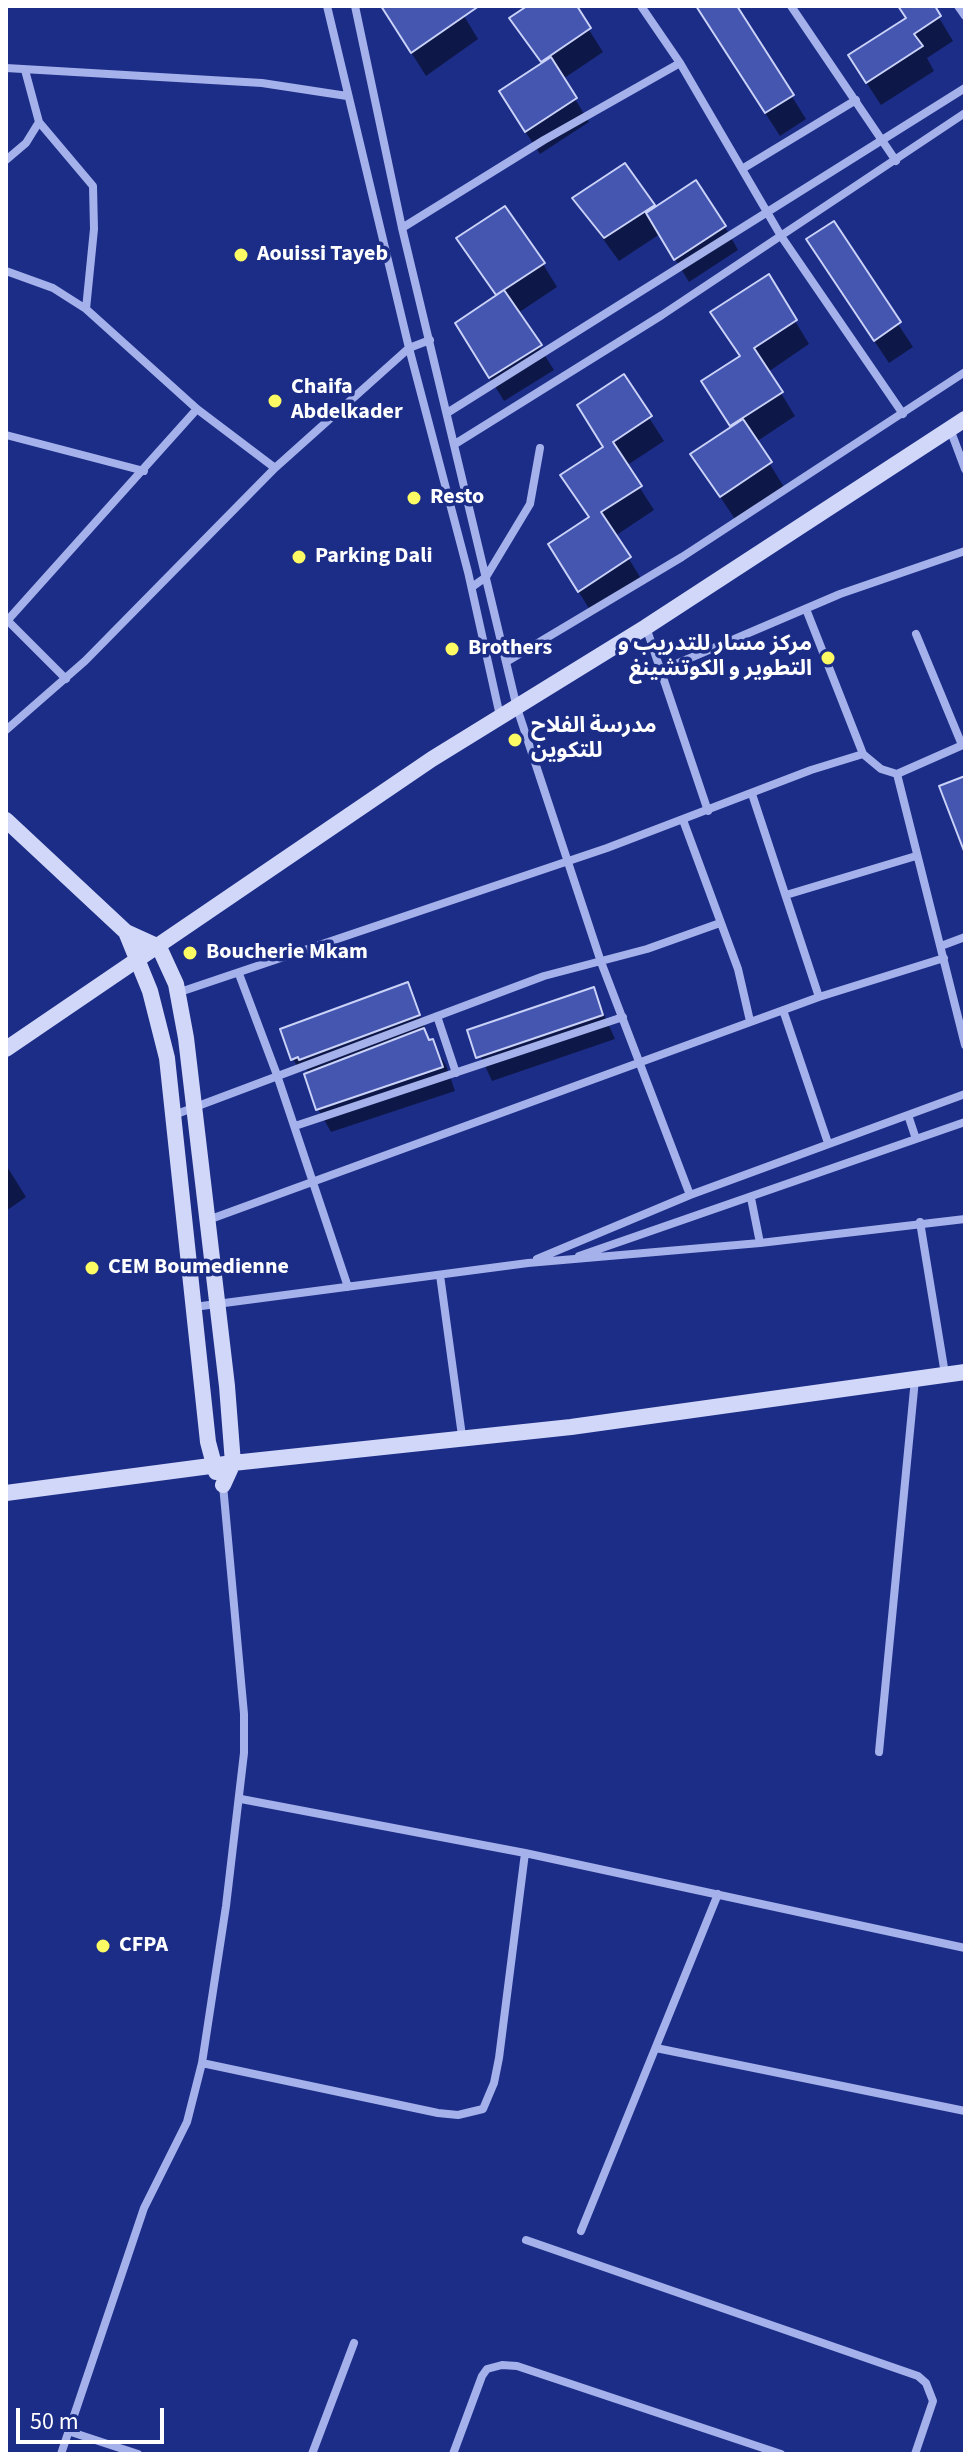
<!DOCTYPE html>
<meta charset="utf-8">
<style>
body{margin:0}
#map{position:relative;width:971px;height:2460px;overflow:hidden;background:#1c2d87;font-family:"Source Sans 3",sans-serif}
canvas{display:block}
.frame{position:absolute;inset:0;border:8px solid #fff;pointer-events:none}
.scale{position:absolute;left:16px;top:2408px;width:148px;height:36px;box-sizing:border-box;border:4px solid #fff;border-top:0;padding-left:10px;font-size:24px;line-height:28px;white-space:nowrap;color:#fff;-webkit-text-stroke:6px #1c2d87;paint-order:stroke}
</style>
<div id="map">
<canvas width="971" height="2460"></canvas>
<div class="frame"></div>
<div class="scale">50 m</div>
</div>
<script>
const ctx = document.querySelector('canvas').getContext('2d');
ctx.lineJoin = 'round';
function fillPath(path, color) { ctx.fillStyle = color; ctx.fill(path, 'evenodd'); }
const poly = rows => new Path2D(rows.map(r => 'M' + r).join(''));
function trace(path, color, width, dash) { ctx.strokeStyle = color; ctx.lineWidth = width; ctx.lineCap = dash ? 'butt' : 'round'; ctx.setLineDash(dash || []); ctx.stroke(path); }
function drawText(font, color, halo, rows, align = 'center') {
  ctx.font = font + ' "Source Sans 3","Noto Sans Arabic",sans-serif'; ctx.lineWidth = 7; ctx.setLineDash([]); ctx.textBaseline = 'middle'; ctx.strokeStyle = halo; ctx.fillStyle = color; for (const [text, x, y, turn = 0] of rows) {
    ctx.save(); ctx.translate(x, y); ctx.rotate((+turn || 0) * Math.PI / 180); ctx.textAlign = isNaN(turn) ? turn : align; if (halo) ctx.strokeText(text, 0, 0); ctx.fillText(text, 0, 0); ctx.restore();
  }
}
fillPath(poly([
 [382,6,458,6,478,39,426,76],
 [531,6,574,6,603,52,563,79,589,122,540,154,515,116,542,65,511,19],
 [696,6,735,6,806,119,780,136],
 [899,6,932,6,953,41,927,58,934,71,881,105,864,79,907,18],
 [625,166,655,210,725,227,738,250,689,282,660,234,619,261,574,199],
 [833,224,913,347,889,363,823,264],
 [459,239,543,264,557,287,518,313,554,370,504,401,471,347,497,297],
 [713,313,795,321,809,344,768,372,795,416,756,442,784,487,735,519,692,455,733,428,718,405,741,358],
 [623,377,664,441,626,466,654,510,615,536,643,582,593,615,564,568,590,519,563,476,605,448],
 [407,985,425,1028,422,1029,446,1065,455,1091,331,1132,318,1109,309,1074,306,1068,300,1071,293,1059],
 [593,990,615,1039,492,1081,469,1031],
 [6,1165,26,1197,6,1211]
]), '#0007');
const building = poly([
 [381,6,479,6,411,53,381,6],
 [527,6,577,6,591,28,541,62,509,18,527,6],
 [696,6,737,6,794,95,765,113,696,6],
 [898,6,935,6,941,16,914,34,923,46,866,83,848,55,906,18,898,6],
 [551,57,577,98,525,132,499,91,551,57],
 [625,163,655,205,604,238,572,198,625,163],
 [696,180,726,226,674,260,646,213,696,180],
 [505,206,545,263,496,295,456,238,505,206],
 [834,221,901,322,874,341,806,239,834,221],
 [769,274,797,320,754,348,783,392,730,426,701,381,740,356,710,312,769,274],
 [504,290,542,345,489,378,455,323,504,290],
 [624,374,652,416,613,442,642,486,601,512,631,557,578,592,548,544,589,517,560,475,603,447,577,405,624,374],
 [743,419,772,462,720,497,690,454,743,419],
 [965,776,965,851,964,851,939,786,965,776],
 [408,982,420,1015,299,1060,298,1057,291,1060,280,1029,408,982],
 [594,987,603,1015,476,1058,467,1030,594,987],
 [424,1028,429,1040,433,1039,443,1067,316,1110,304,1074,424,1028]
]);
fillPath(building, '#4456b0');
trace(building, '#cad2f8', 2);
trace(poly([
 [327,6,409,348,468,572,500,716],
 [355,6,402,228,517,708,601,962,690,1195],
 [641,6,680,63,781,236,903,414],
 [791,6,896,161],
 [958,6,965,16],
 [6,68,262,83,347,96],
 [6,160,26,143,39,122,25,70],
 [742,169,856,100],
 [402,228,544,140,680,63],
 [6,271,53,288,86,309,94,229,93,186,39,122],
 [86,309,197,409,275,468,409,348,430,340],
 [447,413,965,88],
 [950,429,965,469],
 [6,435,144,471],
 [455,444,662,315,965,113],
 [472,587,486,577,530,504,540,448],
 [806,609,863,754],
 [7,620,66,679],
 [6,622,197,409],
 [646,627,708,811],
 [916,634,962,745],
 [506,662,682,557,965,372],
 [662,670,840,594,965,551],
 [6,730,85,661,275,468],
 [897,774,965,1045],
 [752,794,819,997],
 [683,820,738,969,750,1021],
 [786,895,916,856],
 [941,946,965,937],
 [239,974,277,1075,348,1287],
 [177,993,607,848,811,770,863,754,881,769,897,774,965,744],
 [783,1010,828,1143],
 [437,1016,456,1073],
 [174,1115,544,976,647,949,720,923],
 [908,1115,916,1139],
 [295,1126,623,1017],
 [751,1198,760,1243],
 [208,1220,819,997,944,958],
 [920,1222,945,1374],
 [579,1256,965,1122],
 [537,1259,690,1195,965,1094],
 [440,1275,462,1436],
 [194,1307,528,1263,760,1243,965,1219],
 [879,1752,915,1379],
 [241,1799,525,1853,965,1948],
 [656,2048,965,2111],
 [202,2063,438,2113,458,2115,483,2109,494,2083,499,2058,525,1853],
 [581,2231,718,1894],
 [526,2240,918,2376,926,2383,933,2401,915,2454],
 [68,2431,138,2454],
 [61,2454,144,2208,187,2122,202,2063,226,1906,244,1753,244,1714,223,1485],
 [312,2454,354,2343],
 [453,2454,482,2376,487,2369,502,2365,517,2366,781,2454]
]), '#a5b1eb', 8);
trace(poly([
 [6,820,126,932,159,947,176,984,186,1038,227,1386,233,1463,223,1485],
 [126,932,150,991,167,1058,208,1442,216,1472],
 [6,1049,432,759,646,627,965,419],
 [6,1493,233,1463,571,1427,965,1372]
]), '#d1d7f8', 16);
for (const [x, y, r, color] of [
 [241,255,8,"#fcfb63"],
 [275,401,8,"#fcfb63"],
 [414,498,8,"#fcfb63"],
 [299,557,8,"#fcfb63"],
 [452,649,8,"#fcfb63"],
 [828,658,8,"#fcfb63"],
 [515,740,8,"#fcfb63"],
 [190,953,8,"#fcfb63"],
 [92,1268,8,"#fcfb63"],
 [103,1946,8,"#fcfb63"]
]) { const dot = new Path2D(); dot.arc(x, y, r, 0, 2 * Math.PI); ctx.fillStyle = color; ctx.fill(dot); trace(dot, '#1c2d87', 3); }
drawText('bold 22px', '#fff', '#1c2d87', [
 ["Aouissi Tayeb",257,255],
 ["Chaifa",291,388],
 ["Abdelkader",291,413],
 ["Resto",430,498],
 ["Parking Dali",315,557],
 ["مركز مسار للتدريب و",812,645,"right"],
 ["التطوير و الكوتشينغ",812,670,"right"],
 ["Brothers",468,649],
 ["مدرسة الفلاح",531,727],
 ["للتكوين",531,752],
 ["Boucherie Mkam",206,953],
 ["CEM Boumedienne",108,1268],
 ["CFPA",119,1946]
], 'left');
</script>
